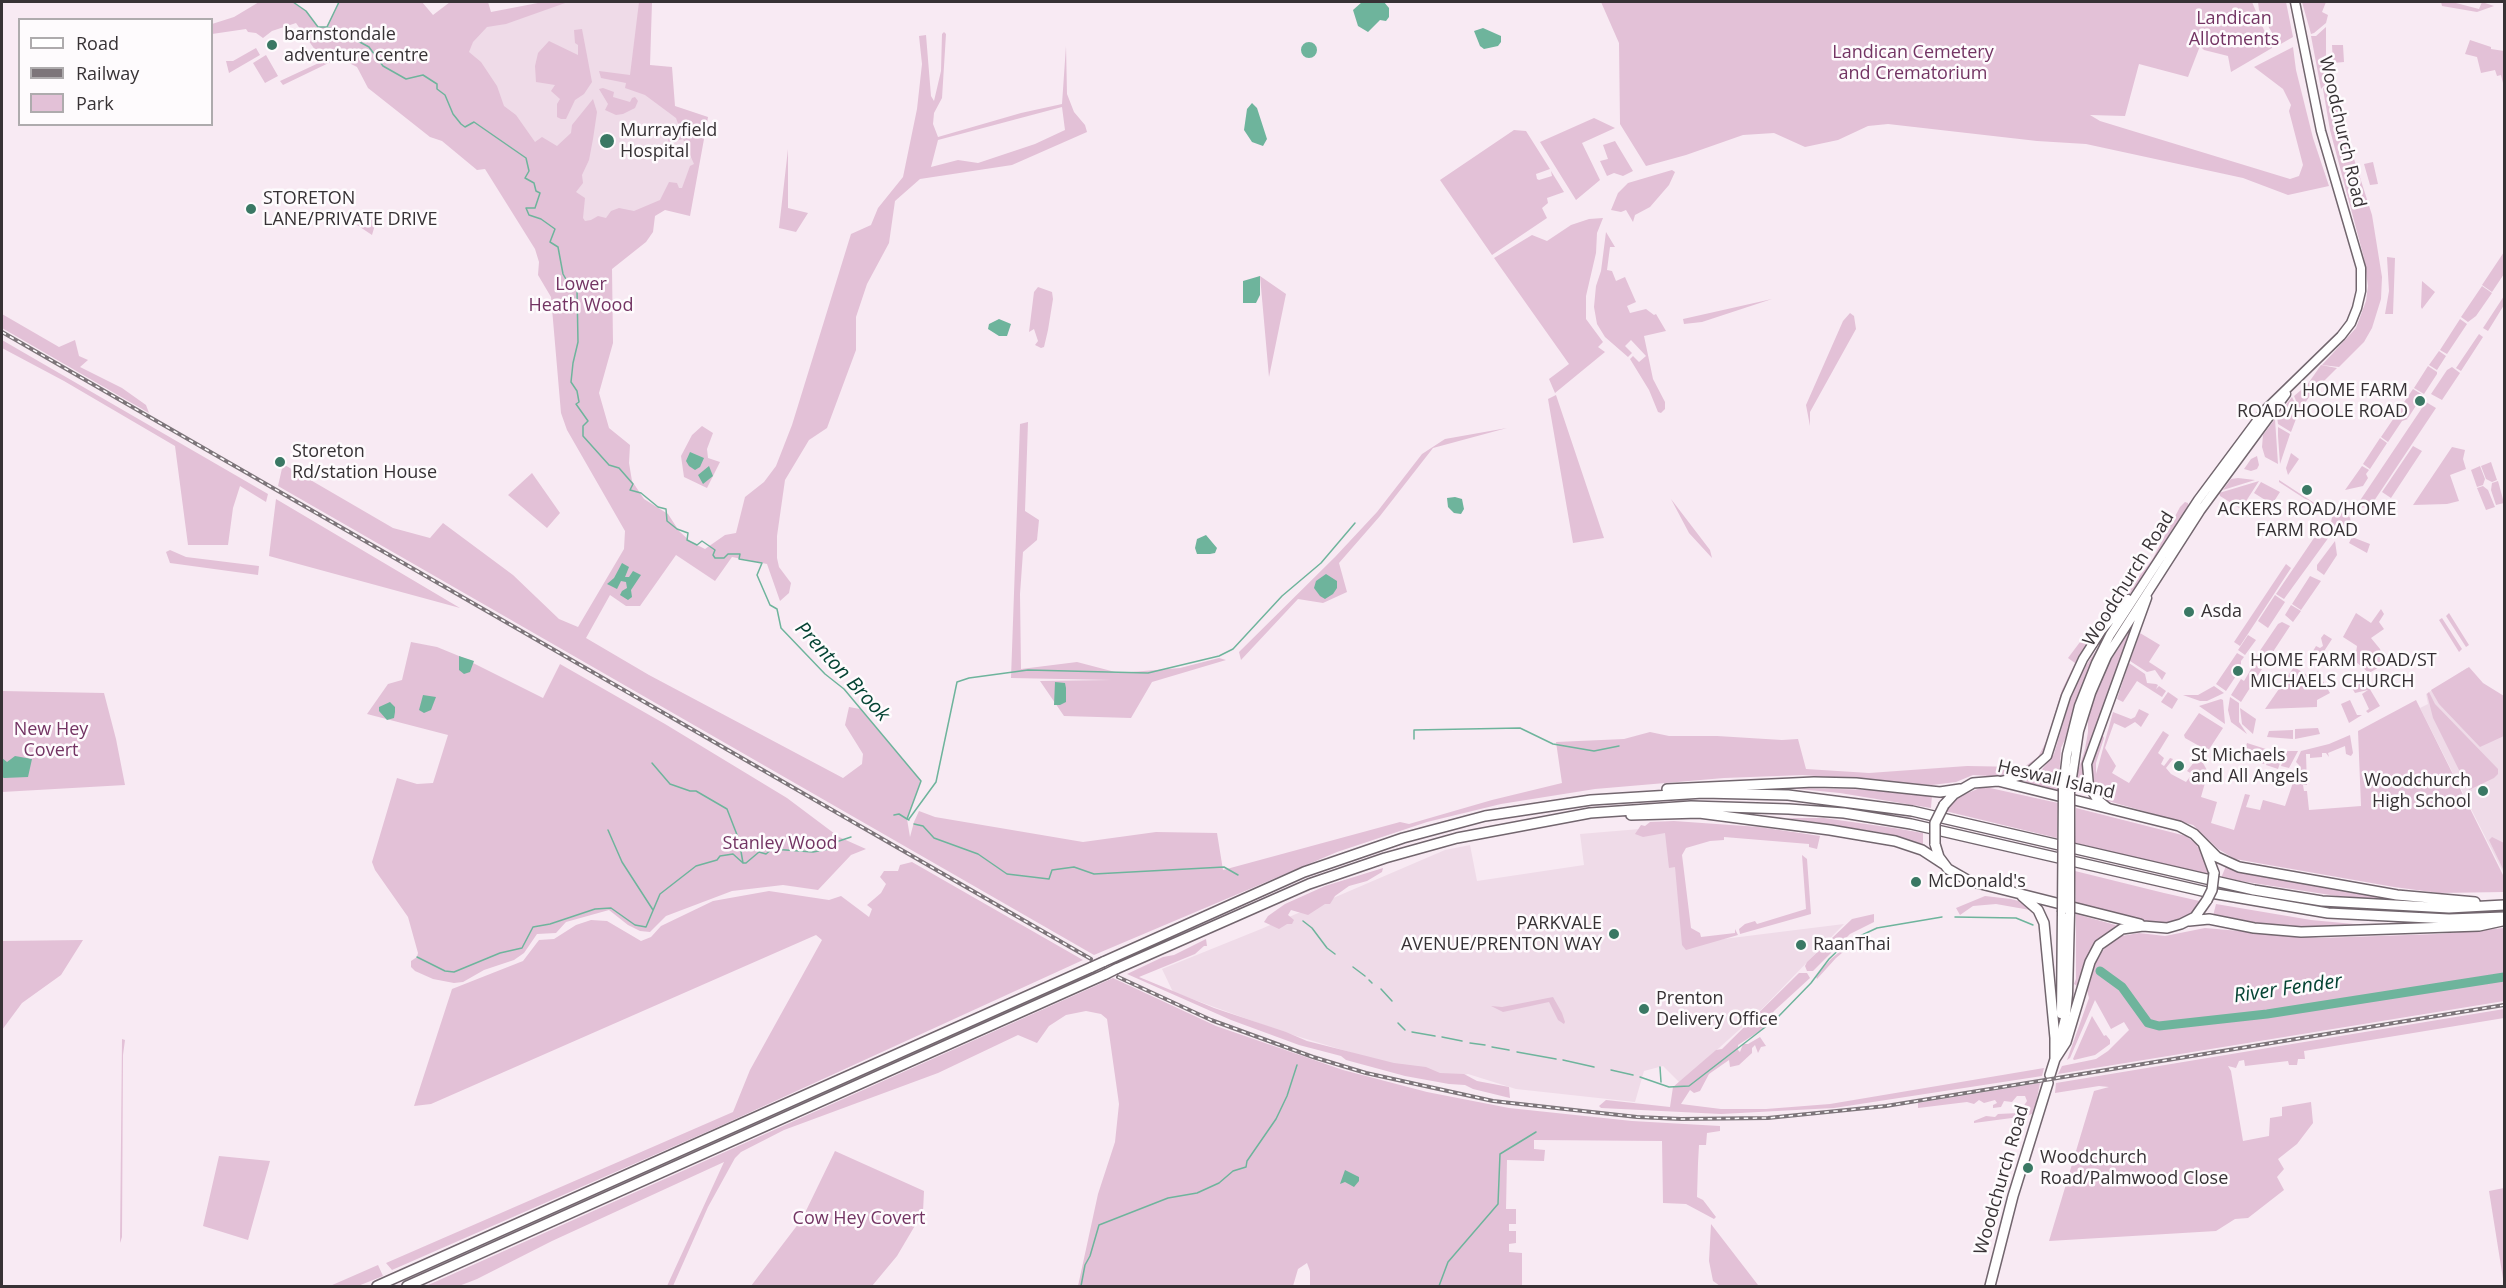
<!DOCTYPE html>
<style>
body{margin:0}
#map{position:relative;width:2506px;height:1288px;overflow:hidden;background:#f8eaf3;font-family:"Open Sans",sans-serif}
canvas{display:block}
.frame{position:absolute;inset:0;border:3px solid #373235;pointer-events:none}
.legend{position:absolute;left:18px;top:18px;width:195px;height:108px;box-sizing:border-box;background:#fefbfd;border:2px solid #aeabad;margin:0;padding:8px 10px;list-style:none;font-size:18px;color:#373235}
.legend li{display:flex;align-items:center;gap:12px;height:30px}
.legend b{width:30px;border:2px solid #aeabad}
</style>
<div id="map">
<canvas width="2506" height="1288"></canvas>
<div class="frame"></div>
<ul class="legend">
<li><b style="height:8px;background:#fff"></b>Road</li>
<li><b style="height:8px;background:#7d757a"></b>Railway</li>
<li><b style="height:16px;background:#e3c1d7"></b>Park</li>
</ul>
</div>
<script>
const ctx = document.querySelector('canvas').getContext('2d');
ctx.lineJoin = 'round';
function fillPath(path, color) { ctx.fillStyle = color; ctx.fill(path, 'evenodd'); }
const poly = rows => new Path2D(rows.map(r => 'M' + r).join(''));
function trace(path, color, width, dash) { ctx.strokeStyle = color; ctx.lineWidth = width; ctx.lineCap = dash ? 'butt' : 'round'; ctx.setLineDash(dash || []); ctx.stroke(path); }
function drawText(font, color, halo, rows, align = 'center') {
  ctx.font = font + ' "Open Sans",sans-serif'; ctx.lineWidth = 5; ctx.setLineDash([]); ctx.textBaseline = 'middle'; ctx.strokeStyle = halo; ctx.fillStyle = color; for (const [text, x, y, turn = 0] of rows) {
    ctx.save(); ctx.translate(x, y); ctx.rotate((+turn || 0) * Math.PI / 180); ctx.textAlign = isNaN(turn) ? turn : align; if (halo) ctx.strokeText(text, 0, 0); ctx.fillText(text, 0, 0); ctx.restore();
  }
}
fillPath(poly([
 [555,2,650,2,646,67,670,105,705,118,685,204,650,213,610,263,452,54,464,34],
 [2467,668,2478,683,2504,698,2504,874,2420,708,2428,704,2426,694],
 [1676,826,1691,943,1844,924,1758,1013,1680,1083,1663,1066,1644,1071,1635,1102,1516,1089,1468,1074,1444,1079,1382,1062,1280,1031,1173,992,1162,969,1261,929,1445,850,1470,845,1477,881,1584,865,1580,834]
]), '#efdbe8');
fillPath(poly([
 [259,2,293,2,306,11,318,27,326,27,339,2,422,2,433,15,450,2,488,2,491,12,543,2,568,2,506,24,487,27,473,42,469,52,481,62,497,86,504,106,516,115,535,142,542,137,557,146,571,133,572,125,593,99,597,112,593,139,589,160,582,175,583,183,576,192,585,198,583,218,585,221,591,220,598,216,606,218,611,211,619,208,634,211,660,200,669,182,677,183,679,188,682,188,690,166,694,164,683,139,671,142,668,141,669,136,680,129,676,118,645,95,625,88,626,83,601,78,599,71,630,75,639,2,652,2,650,65,672,67,675,106,708,117,690,216,665,210,655,216,653,232,646,242,612,269,613,343,599,393,609,428,630,445,629,463,632,481,644,499,668,514,679,531,691,542,705,549,725,535,736,533,745,497,764,482,776,466,792,425,851,234,871,225,878,208,903,177,917,109,922,64,919,36,926,35,931,96,934,101,941,71,942,34,944,32,946,34,942,98,934,113,933,124,938,137,1021,113,1062,104,1066,46,1067,94,1074,112,1085,125,1087,132,1012,165,920,179,895,201,889,243,867,284,856,317,856,350,827,428,809,440,785,480,777,536,777,558,779,567,791,583,789,593,780,601,767,564,732,557,715,581,676,555,640,606,626,606,610,595,586,638,649,675,843,778,862,764,863,754,845,725,849,707,860,709,921,781,907,819,910,837,914,822,919,811,935,817,1083,842,1156,832,1217,833,1223,870,1400,822,1409,824,1492,800,1562,783,1556,742,1624,739,1650,732,1669,736,1717,736,1782,740,1798,739,1806,769,1869,773,1967,766,2024,767,2038,757,2047,740,2062,690,2075,663,2068,658,2083,638,2089,641,2152,560,2180,507,2185,502,2188,503,2189,508,2152,566,2090,644,2042,759,2026,771,2004,777,1973,775,1956,782,1932,785,1803,775,1724,778,1595,789,1501,804,1427,822,1337,852,1094,955,278,486,283,464,393,528,430,538,443,523,513,575,559,619,578,627,624,549,625,531,567,430,561,413,551,297,538,275,539,262,535,249,485,169,477,170,442,141,430,137,368,88,357,67,339,58,283,85,280,81,323,61,296,23,272,31,263,38,256,33,248,32,246,29,212,34,212,24,234,17],
 [1062,107,1065,130,1035,144,978,163,958,160,931,167,938,140],
 [1601,2,2252,2,2264,30,2273,44,2272,48,2231,72,2228,56,2204,50,2200,46,2188,77,2139,64,2125,116,2090,115,2100,121,2290,179,2299,176,2303,165,2289,111,2291,105,2283,89,2254,67,2293,47,2296,70,2313,138,2329,186,2288,195,2243,178,2086,144,2037,141,1888,124,1868,126,1838,140,1805,147,1774,133,1743,135,1686,155,1646,166,1620,124,1619,43],
 [2258,2,2286,2,2293,37,2279,45,2259,10],
 [2302,2,2326,2,2322,12,2328,15,2326,23,2314,33,2311,34],
 [2441,2,2452,2,2479,9,2482,2,2494,6,2477,12,2442,6],
 [2326,27,2326,54,2329,80,2321,89,2311,36,2316,36],
 [582,29,592,82,584,94,575,100,566,119,561,119,557,117,557,104,560,99,551,91,555,85,536,82,535,66,538,53,549,41,578,55,578,45,575,43,574,30],
 [2470,40,2491,47,2491,49,2504,51,2504,87,2501,75,2497,76,2495,70,2481,73,2477,57,2465,54],
 [2332,45,2343,45,2344,62,2333,63],
 [256,48,260,55,229,73,226,61,233,61],
 [266,55,278,76,265,83,253,63],
 [2329,81,2372,215,2382,277,2381,299,2372,328,2364,342,2339,367,2322,365,2356,328,2366,301,2368,286,2364,258,2330,130,2323,89],
 [603,88,614,92,613,97,630,102,632,98,635,97,638,101,635,108,623,114,616,115,605,110,608,104,599,89],
 [1594,118,1615,128,1582,143,1600,180,1576,200,1540,142],
 [1514,130,1526,131,1550,169,1536,174,1537,179,1539,180,1552,176,1551,171,1564,192,1547,198,1548,203,1542,208,1547,218,1492,255,1440,180],
 [1615,141,1633,171,1623,176,1614,173,1607,176,1600,161,1608,159,1603,145],
 [788,149,788,208,808,213,796,232,779,228],
 [2373,162,2378,184,2370,185,2364,164],
 [1672,170,1675,172,1669,185,1650,207,1635,215,1633,222,1626,210,1621,212,1611,210,1618,193,1628,183],
 [377,218,372,235,357,225],
 [1603,218,1597,233,1596,253,1586,296,1586,319,1603,342,1598,347,1605,352,1555,393,1549,379,1569,364,1494,258,1532,235,1547,241,1571,225,1589,219],
 [1606,232,1615,247,1610,247,1607,270,1612,271,1616,281,1625,277,1636,302,1627,306,1630,313,1646,309,1654,315,1656,314,1666,331,1644,336,1653,379,1665,402,1665,409,1661,413,1658,412,1649,390,1630,359,1633,356,1639,362,1646,356,1631,340,1625,346,1632,353,1628,357,1605,337,1597,324,1594,307,1596,286,1601,271],
 [2504,252,2504,274,2492,292,2482,285],
 [2387,257,2395,258,2393,314,2385,314,2389,291],
 [1260,276,1286,294,1269,377],
 [2422,281,2435,292,2422,309,2421,307],
 [2482,286,2492,293,2476,316,2468,322,2461,317],
 [1038,287,1052,292,1053,299,1048,330,1044,347,1041,348,1035,345,1038,341,1034,329,1029,332,1034,292],
 [2504,296,2504,305,2488,331,2483,328],
 [1772,299,1702,322,1684,324,1683,319],
 [1850,313,1854,316,1856,329,1810,412,1810,426,1806,405,1843,321],
 [2,314,59,347,75,340,79,356,88,360,80,367,122,388,146,405,149,413,2,328],
 [2460,319,2467,324,2447,354,2440,350],
 [2479,334,2483,337,2461,371,2456,368],
 [2,340,268,494,266,502,240,486,233,508,228,545,188,545,175,446,64,381,2,348],
 [2439,351,2446,356,2437,370,2429,365],
 [2321,365,2337,368,2312,393,2300,410,2294,396,2307,385],
 [2428,366,2437,372,2437,374,2424,394,2414,388],
 [2452,367,2460,373,2442,400,2431,394,2447,370],
 [2413,389,2423,395,2408,418,2398,411],
 [1556,395,1604,538,1573,543,1548,399],
 [2292,397,2299,411,2291,432,2278,424,2277,416],
 [2426,402,2436,408,2370,507,2355,508],
 [2398,412,2408,419,2402,421,2388,442,2381,437],
 [2275,419,2278,464,2265,457,2262,447,2263,435],
 [1028,422,1025,511,1039,520,1037,540,1023,552,1020,594,1021,669,1077,662,1119,673,1180,668,1219,658,1226,660,1152,682,1131,718,1064,716,1040,681,1112,680,1011,678,1020,424],
 [702,426,713,433,707,449,708,458,720,462,707,488,684,477,681,456,692,435],
 [2278,427,2290,434,2280,464,2278,436],
 [1507,428,1433,448,1380,516,1339,563,1347,592,1323,603,1298,599,1241,660,1239,652,1335,557,1377,512,1422,454,1445,439],
 [2380,438,2387,443,2370,469,2363,464],
 [2413,446,2422,451,2391,498,2382,492],
 [2452,447,2465,450,2463,459,2466,469,2450,475,2459,501,2447,504,2413,505],
 [2291,453,2299,459,2288,475,2286,468],
 [2257,456,2259,465,2257,469,2251,471,2244,469,2251,459],
 [2491,462,2497,480,2492,482,2486,479,2481,466],
 [2362,466,2369,470,2366,474,2368,478,2363,486,2345,490],
 [2480,466,2485,479,2483,485,2477,487,2471,470],
 [532,473,560,513,547,528,508,495],
 [2238,478,2255,480,2223,490,2231,479],
 [2279,480,2328,512,2330,515,2279,482],
 [2259,481,2241,509,2220,496,2219,493],
 [2498,481,2504,503,2496,505,2491,490,2492,483],
 [2261,482,2280,492,2271,506,2270,503,2254,493],
 [2483,486,2488,490,2495,507,2486,510,2477,488],
 [276,499,460,608,269,556],
 [1671,499,1710,550,1712,558,1689,533],
 '2331 522a10 10 0 1 1 20 0a10 10 0 1 1-20 0Z',
 [2329,537,2284,599,2276,594,2314,538],
 [2352,537,2370,544,2367,553,2349,543],
 [2335,541,2337,555,2324,575,2317,570,2317,565],
 [170,550,186,557,259,566,258,575,170,563,166,552],
 [2286,564,2291,568,2240,646,2234,642],
 [2310,576,2321,581,2301,610,2292,604],
 [2275,595,2285,602,2268,628,2258,621],
 [2291,605,2301,611,2293,622,2285,615],
 [2381,609,2384,614,2379,622,2384,629,2371,638,2380,649,2382,654,2379,656,2383,665,2369,673,2355,661,2357,646,2343,637,2356,613,2371,623],
 [2449,613,2469,645,2466,647,2446,616],
 [2442,618,2462,649,2459,652,2439,620],
 [2282,622,2290,626,2263,667,2255,661,2257,655,2278,624],
 [2134,623,2084,766,2082,783,2080,783,2076,778,2085,749,2088,732,2088,717,2094,699,2109,663],
 [2111,628,2069,735,2067,735,2061,748,2058,794,2020,785,2040,772,2054,754,2073,690,2085,667],
 [2140,633,2160,645,2149,662,2166,673,2162,680,2155,670,2147,672,2130,661],
 [2324,634,2332,639,2321,656,2313,651,2316,646,2320,648,2323,646,2321,638],
 [2248,635,2256,640,2245,655,2238,650],
 [411,642,437,647,459,656,543,698,560,664,665,724,787,798,839,837,866,849,851,855,818,890,783,885,732,891,666,916,650,932,640,931,628,925,609,910,566,922,556,933,537,934,524,953,514,960,484,970,463,982,454,983,433,979,415,971,411,967,411,961,417,957,418,953,408,917,375,870,372,862,397,778,417,784,433,783,448,735,367,714,388,684,402,680],
 [2237,653,2244,657,2241,661,2241,667,2236,671,2238,673,2226,691,2216,684],
 [2129,663,2145,674,2147,683,2156,684,2158,685,2156,689,2159,686,2166,691,2162,697,2137,681,2123,702,2117,699],
 [2254,664,2262,669,2241,702,2231,695,2241,679,2244,681],
 [2294,667,2309,676,2318,671,2321,676,2310,684,2321,678,2330,693,2317,700,2317,707,2265,709,2281,686,2283,687,2282,684],
 [2469,667,2483,683,2504,696,2504,736,2480,747,2439,704,2431,690],
 [2365,681,2380,706,2368,713,2366,711,2369,709,2362,694,2368,690,2355,693,2352,688],
 [2214,686,2224,693,2207,701,2200,701,2183,695,2198,695],
 [2,691,104,693,116,739,125,785,2,792],
 [2168,692,2178,699,2172,709,2161,702],
 [2429,692,2435,704,2498,769,2498,774,2494,778,2469,790,2433,718,2427,694],
 [2230,697,2239,703,2239,722,2247,734,2231,722,2228,710],
 [2221,699,2223,700,2225,724,2199,706],
 [2350,700,2357,715,2362,715,2349,723,2341,704],
 [2416,700,2504,877,2504,892,2439,893,2394,887,2235,859,2218,849,2193,825,2108,801,2096,790,2092,779,2091,764,2102,734,2104,738,2096,763,2096,774,2113,712,2131,719,2135,717,2139,709,2149,714,2141,727,2135,722,2125,728,2114,723,2105,748,2116,766,2112,773,2129,783,2163,731,2169,735,2158,753,2164,758,2161,764,2164,766,2170,758,2173,759,2166,768,2171,774,2186,782,2192,774,2187,771,2199,756,2208,772,2201,797,2217,802,2211,823,2234,830,2245,794,2250,795,2246,807,2260,810,2263,800,2285,806,2299,765,2296,762,2301,751,2329,744,2350,735,2353,753,2351,756,2346,754,2345,746,2328,753,2329,757,2326,753,2322,753,2322,757,2310,758,2310,754,2306,754,2307,785,2303,785,2304,791,2307,791,2309,810,2361,806,2358,731],
 [2240,708,2256,719,2253,734,2242,724],
 [2199,713,2223,728,2208,751,2185,738,2184,735],
 [2318,728,2320,734,2295,739,2295,729],
 [2293,730,2293,739,2267,737,2269,731],
 [2247,743,2269,750,2264,764,2243,757],
 [2271,750,2284,751,2278,769,2266,765],
 [2286,751,2298,751,2289,768,2281,766],
 [1788,788,1885,790,1932,795,1931,808,1840,793],
 [1980,788,1990,788,2058,803,2057,838,1945,811,1958,797],
 [2076,808,2186,836,2196,844,2204,857,2209,875,2075,843],
 [1787,818,1824,818,1894,828,1923,833,1923,844,1884,833],
 [1674,821,1759,827,1820,836,1817,849,1809,847,1809,844,1724,837,1724,840,1710,841,1686,848,1682,855,1691,928,1700,933,1701,937,1735,933,1735,929,1738,935,1686,950,1682,945,1675,867,1669,868,1665,833,1643,837,1635,834,1641,825,1645,826,1650,822],
 [2492,837,2504,843,2504,871,2489,840],
 [1802,855,1807,859,1811,914,1740,934,1739,929,1745,924,1755,921,1757,924,1806,909],
 [912,862,1083,960,718,1127,392,1270,386,1263,733,1112,750,1070,822,940,816,935,431,1104,414,1106,452,989,523,961,539,940,554,939,576,925,591,920,607,921,641,941,651,937,661,926,713,901,769,891,829,900,841,896,869,917,872,909,867,905,881,893,886,884,880,877,884,871,898,871,900,865],
 [2226,866,2241,872,2417,902,2337,896,2221,878],
 [1383,868,1382,872,1367,881,1349,886,1335,896,1330,904,1325,904,1308,915,1291,910,1288,915,1294,920,1292,924,1287,924,1279,929,1264,922,1268,916,1285,904,1325,886],
 [2075,871,2164,893,2204,902,2197,911,2167,927,2076,906],
 [1985,896,2011,899,2026,903,2030,910,1996,904,1973,906,1960,915,1956,908],
 [2216,904,2311,920,2386,927,2293,929,2201,920,2207,914,2213,916],
 [1874,914,1874,922,1850,934,1813,971,1807,971,1805,966,1807,962,1852,919],
 [2076,914,2126,928,2098,945,2082,989,2074,984,2076,979],
 [2205,928,2319,938,2438,934,2504,928,2504,1001,2058,1074,2062,1066,2096,1059,2108,1051,2129,1030,2124,1022,2111,1029,2095,1000,2070,1058,2067,1060,2089,998,2087,990,2094,965,2101,953,2110,942,2122,936,2139,933,2165,936],
 [1861,937,1836,958,1817,979,1816,977,1820,971,1832,958,1854,940],
 [1206,939,1207,946,1204,946,1195,954,1139,977,1214,1008,1286,1032,1307,1041,1394,1063,1426,1067,1440,1073,1464,1074,1477,1081,1509,1087,1510,1098,1473,1089,1465,1085,1449,1084,1405,1076,1346,1060,1341,1056,1299,1045,1231,1020,1127,974,1163,957,1174,955],
 [83,940,61,975,22,1003,2,1030,2,941],
 [1799,973,1807,973,1810,978,1774,1011,1766,1027,1738,1045,1738,1050,1740,1052,1743,1044,1748,1044,1760,1037,1766,1046,1761,1047,1758,1053,1755,1045,1752,1048,1752,1053,1739,1065,1730,1067,1729,1060,1709,1074,1700,1091,1694,1093,1690,1090,1681,1104,1721,1109,1766,1109,1830,1104,2044,1068,2042,1076,1834,1108,1721,1114,1601,1108,1599,1106,1606,1100,1670,1107,1673,1087,1716,1050,1722,1049],
 [1113,978,1216,1026,1343,1070,1427,1092,1509,1108,1632,1121,1720,1126,1720,1131,1707,1133,1706,1145,1699,1145,1698,1163,1697,1197,1703,1200,1716,1217,1714,1219,1686,1204,1663,1203,1662,1141,1534,1140,1534,1149,1545,1150,1544,1161,1507,1160,1506,1209,1516,1209,1516,1224,1509,1224,1509,1231,1516,1231,1516,1243,1509,1244,1509,1252,1522,1253,1522,1286,1310,1286,1310,1271,1307,1263,1298,1269,1293,1286,1078,1286,1098,1194,1115,1142,1119,1104,1107,1019,1101,1014,1086,1011,1066,1015,1049,1026,1037,1043,1018,1035,938,1073,784,1130,741,1152,735,1158,708,1207,673,1286,667,1286,724,1162,552,1241,477,1279,459,1286,426,1286],
 [1553,997,1562,1013,1565,1022,1564,1024,1558,1020,1549,1002,1503,1012,1491,1006,1502,1007],
 [2504,1009,2504,1018,2304,1051,2305,1059,2298,1059,2297,1065,2289,1065,2288,1061,2245,1066,2244,1060,2239,1061,2236,1068,2228,1066,2231,1071,2243,1141,2269,1136,2270,1118,2282,1116,2282,1107,2311,1102,2313,1123,2297,1144,2278,1159,2284,1169,2277,1177,2284,1190,2248,1218,2235,1219,2216,1231,2049,1241,2094,1091,2109,1087,2099,1086,2055,1093,2056,1083],
 [2092,1016,2104,1036,2106,1035,2110,1040,2110,1044,2095,1055,2074,1060,2073,1059],
 [122,1039,125,1040,123,1055,122,1237,120,1243],
 [2040,1083,2034,1113,2027,1116,1974,1123,1974,1121,1986,1116,1995,1117,1998,1114,2019,1113,2027,1101,2025,1096,2017,1096,2012,1102,2004,1101,2001,1107,1993,1108,1993,1105,1997,1103,1995,1100,1984,1103,1979,1100,1974,1104,1967,1102,1918,1108,1918,1103],
 [835,1151,924,1191,923,1212,897,1256,872,1286,751,1286,802,1219],
 [219,1156,270,1161,248,1240,203,1226],
 [2504,1188,2504,1285,2489,1191],
 [1711,1224,1758,1285,1756,1286,1720,1286,1713,1281,1709,1261],
 [378,1265,383,1276,358,1286,330,1286]
]), '#e3c1d7');
fillPath(poly([
 [1362,2,1384,2,1389,8,1389,17,1386,21,1380,20,1368,32,1358,26,1353,10],
 [1483,28,1501,36,1501,42,1498,46,1484,49,1480,46,1474,31],
 '1301 50a8 8 0 1 1 16 0a8 8 0 1 1-16 0Z',
 [1252,103,1257,108,1267,139,1263,146,1252,142,1244,130,1247,109],
 [1260,276,1260,295,1256,303,1243,303,1243,281],
 [999,319,1011,324,1007,336,999,336,988,329,989,324],
 [690,452,704,458,700,467,695,470,689,466,686,461],
 [709,466,713,476,703,484,698,475],
 [1455,497,1462,499,1464,509,1461,514,1454,513,1448,507,1447,498],
 [1206,535,1217,548,1215,553,1210,554,1197,554,1195,548,1197,539],
 [622,563,629,567,625,577,629,577,633,571,641,575,631,590,632,597,628,600,620,595,622,591,627,588,626,582,621,581,617,589,607,584,614,578],
 [1326,574,1337,581,1337,588,1333,594,1325,599,1320,596,1314,588,1316,581],
 [459,656,474,661,470,672,464,674,459,670],
 [1055,682,1065,683,1066,688,1066,702,1060,705,1054,705],
 [423,695,436,697,431,710,424,713,419,710],
 [390,702,395,707,395,712,394,718,387,720,379,711,379,707],
 [15,756,32,759,28,777,4,778,2,777,2,758,7,762],
 [1345,1170,1359,1177,1359,1181,1354,1187,1345,1182,1340,1184]
]), '#6eb49c');
trace(poly([
 [293,2,306,11,318,27,327,27,338,32,348,30,356,40,369,47,383,66,406,79,423,75,437,84,437,89,445,95,453,114,461,124,465,127,474,122,526,158,529,171,525,178,534,183,536,191,540,193,535,208,526,208,529,215,541,219,555,229,550,242,558,247,563,274,571,288,577,289,578,342,573,363,571,382,577,391,579,402,576,404,588,421,583,426,583,436,609,465,619,468,633,484,630,490,641,493,658,507,666,509,667,521,677,529,688,533,687,540,697,545,702,541,715,550,713,555,715,558,724,558,728,554,740,554,739,559,762,563,757,575,770,605,777,609,781,628,825,674,844,689,921,781,907,819,909,820],
 [327,27,339,2],
 [1414,739,1414,730,1520,728,1553,744,1594,751,1619,746],
 [652,763,670,784,690,791,696,791,727,809,739,840,743,863,746,863,759,852,766,854,772,849,813,852,829,849,833,843,851,837],
 [894,815,899,814,907,819],
 [909,819,936,782,957,682,969,678,1028,670,1148,673,1219,656,1233,649,1282,596,1321,563,1355,523],
 [914,824,923,826,934,838,978,854,1007,874,1049,879,1052,870,1074,867,1094,874,1224,867,1238,875],
 [608,830,622,862,653,910],
 [1955,917,2016,918,2033,925],
 [1303,921,1312,928,1327,948,1335,954],
 [417,957,445,971,454,972,500,953,522,948,533,927,550,924,595,909,611,908,635,925,646,927,660,894,696,866,717,860,720,856,733,854,743,863],
 [1353,967,1365,976],
 [1369,980,1372,983],
 [1381,989,1392,1001],
 [1398,1023,1405,1030],
 [1412,1032,1435,1036],
 [1442,1037,1462,1041],
 [1470,1043,1485,1045],
 [1492,1047,1509,1050],
 [1517,1052,1556,1059],
 [1563,1060,1594,1067],
 [1660,1067,1661,1082],
 [1611,1070,1633,1075],
 [1640,1077,1669,1087,1689,1086,1777,1018,1811,983,1829,959,1847,942,1877,928,1942,917],
 [1081,1286,1085,1265,1090,1256,1099,1225,1168,1198,1197,1193,1219,1183,1233,1171,1246,1167,1247,1161,1276,1119,1287,1096,1297,1065],
 [1439,1286,1448,1262,1498,1204,1500,1154,1536,1132]
]), '#6eb49c', 1.5);
trace(poly([
 [2100,971,2122,987,2148,1023,2159,1026,2267,1014,2504,977]
]), '#6eb49c', 9);
const primary = poly([
 [2001,781,2027,774,2047,756,2066,696,2083,659,2101,631,2128,599],
 [2063,789,2067,754,2079,706,2096,663,2110,635,2198,500,2265,410,2341,336,2351,323,2357,308,2361,291,2361,268,2321,131,2295,2],
 [2070,791,2079,731,2091,693,2107,656,2200,511,2286,394],
 [2107,807,2096,798,2089,786,2087,764,2147,598],
 [2061,1014,2062,912],
 [2057,1050,2066,1014,2068,994,2070,914]
]);
const highway = poly([
 [1667,789,1814,782,1856,783,1940,792,1960,789],
 [1944,805,1954,794,1973,783,1998,781,2179,826,2194,834,2203,843,2214,873],
 [1631,815,1699,813,1830,830,1895,841,1922,850,1945,865],
 [2203,843,2217,857,2239,867,2397,895,2475,902],
 [1935,844,1939,857,1948,869,1969,881,2140,924],
 [2022,896,2038,910,2044,923,2055,1038,2055,1059,2050,1075],
 [2189,921,2209,919,2254,928,2301,932,2479,926,2502,921],
 [1103,962,1304,872,1403,838,1485,816,1591,800,1703,793,1788,795,1912,811,2254,890,2322,901,2449,908,2504,905],
 [1116,969,1309,884,1385,858,1457,838,1590,813,1691,806,1789,809,1844,813,1911,824,2211,893,2328,913,2449,919,2504,917],
 [2055,1059,2066,1042,2090,962,2099,945,2122,929,2143,926,2167,928,2181,924,2195,917,2207,900],
 [377,1286,1092,967],
 [407,1286,1106,974],
 [1990,1286,2013,1196,2048,1083]
]);
trace(primary, '#72666e', 11);
trace(highway, '#72666e', 12);
trace(primary, '#fff', 8);
trace(highway, '#fff', 9);
const rail = poly([
 [2,332,1091,959],
 [1118,977,1211,1020,1313,1057,1366,1073,1493,1101,1637,1117,1681,1119,1768,1118,1886,1106,2504,1005]
]);
trace(rail, '#7d757a', 4);
trace(rail, '#fefbfd', 1.5, [4.5]);
const primaryBridge = poly([
 [2062,912,2063,789],
 [2070,914,2070,791]
]);
const highwayBridge = poly([
 [1935,844,1935,823,1944,805],
 [2207,900,2212,890,2214,873],
 [1092,967,1103,962],
 [1106,974,1116,969]
]);
trace(primaryBridge, '#72666e', 11, []);
trace(highwayBridge, '#72666e', 12, []);
trace(primaryBridge, '#fff', 8);
trace(highwayBridge, '#fff', 9);
for (const [x, y, r, color] of [
 [272,45,6,"#3a7864"],
 [607,141,8,"#3a7864"],
 [251,209,6,"#3a7864"],
 [2420,401,6,"#3a7864"],
 [280,462,6,"#3a7864"],
 [2307,490,6,"#3a7864"],
 [2189,612,6,"#3a7864"],
 [2238,671,6,"#3a7864"],
 [2179,766,6,"#3a7864"],
 [2483,791,6,"#3a7864"],
 [1916,882,6,"#3a7864"],
 [1614,934,6,"#3a7864"],
 [1801,945,6,"#3a7864"],
 [1644,1009,6,"#3a7864"],
 [2028,1168,6,"#3a7864"]
]) { const dot = new Path2D(); dot.arc(x, y, r, 0, 2 * Math.PI); ctx.fillStyle = color; ctx.fill(dot); trace(dot, '#fefbfd', 2); }
drawText('18px', '#733463', '#fefbfd', [
 ["Landican",2234,19],
 ["Allotments",2234,40],
 ["Landican Cemetery",1913,53],
 ["and Crematorium",1913,74],
 ["Lower",581,285],
 ["Heath Wood",581,306],
 ["New Hey",51,730],
 ["Covert",51,751],
 ["Stanley Wood",780,844],
 ["Cow Hey Covert",859,1219]
]);
drawText('18px', '#373235', '#fefbfd', [
 ["barnstondale",284,35],
 ["adventure centre",284,56],
 ["Murrayfield",620,131],
 ["Hospital",620,152],
 ["STORETON",263,199],
 ["LANE/PRIVATE DRIVE",263,220],
 ["HOME FARM",2408,391,"right"],
 ["ROAD/HOOLE ROAD",2408,412,"right"],
 ["Storeton",292,452],
 ["Rd/station House",292,473],
 ["ACKERS ROAD/HOME",2307,510,"center"],
 ["FARM ROAD",2307,531,"center"],
 ["Asda",2201,612],
 ["HOME FARM ROAD/ST",2250,661],
 ["MICHAELS CHURCH",2250,682],
 ["St Michaels",2191,756],
 ["and All Angels",2191,777],
 ["Woodchurch",2471,781,"right"],
 ["High School",2471,802,"right"],
 ["McDonald's",1928,882],
 ["PARKVALE",1602,924,"right"],
 ["AVENUE/PRENTON WAY",1602,945,"right"],
 ["RaanThai",1813,945],
 ["Prenton",1656,999],
 ["Delivery Office",1656,1020],
 ["Woodchurch",2040,1158],
 ["Road/Palmwood Close",2040,1179]
], 'left');
drawText('18px', '#373235', '#fefbfd', [
 ["Woodchurch Road",2342,132,77],
 ["Woodchurch Road",2129,579,-58],
 ["Heswall Island",2056,780,13],
 ["Woodchurch Road",2002,1180,-74]
]);
drawText('italic 20px', '#054434', '#fefbfd', [
 ["Prenton Brook",842,672,47],
 ["River Fender",2288,989,-8]
]);
</script>
